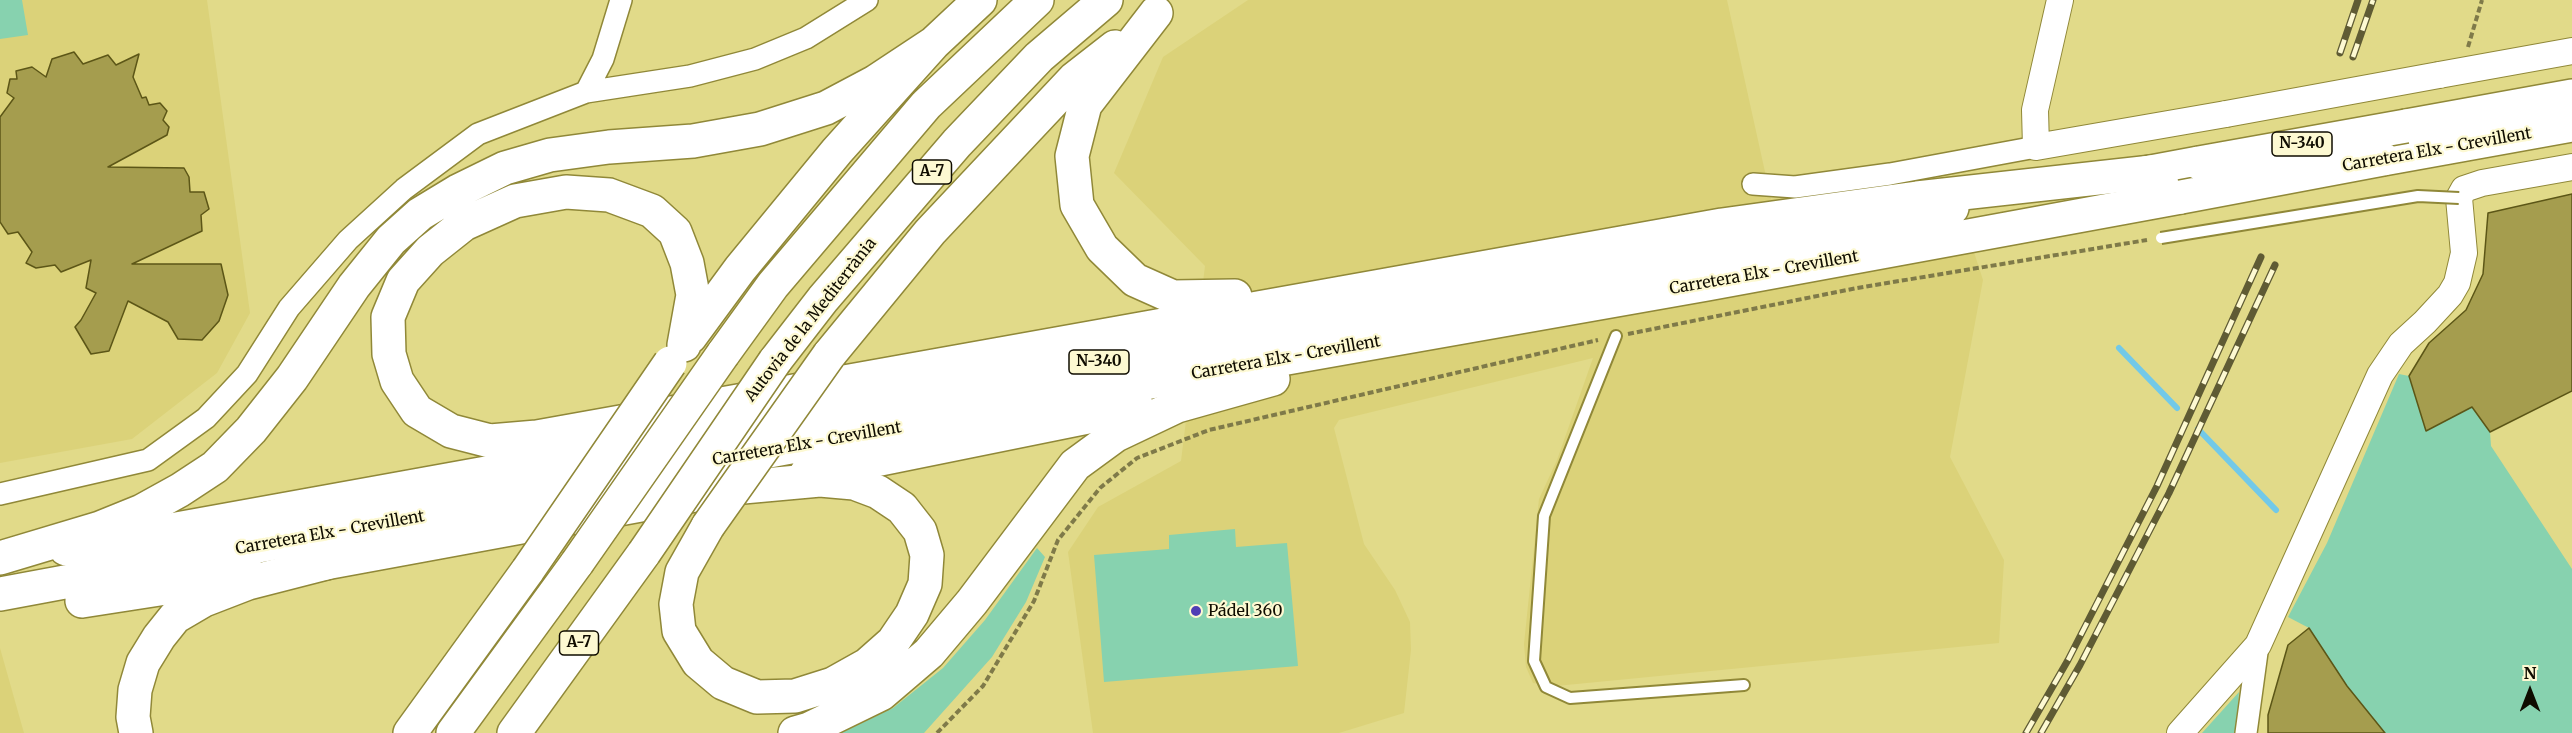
<!DOCTYPE html>
<meta charset="utf-8">
<style>
body{margin:0}
#map{position:relative;width:2572px;height:733px;overflow:hidden;background:#e1da89;font-family:Merriweather,serif}
canvas{display:block}
.north{position:absolute;left:2500px;top:661px;width:60px;height:60px;-webkit-text-stroke:4px #fdf9d2;paint-order:stroke;rotate:0deg;font-size:16px;font-weight:700;line-height:24px;text-align:center;color:#0f0c00}
.north::after{content:'';display:block;margin:auto;width:21px;height:27px;background:#0f0c00;clip-path:polygon(50% 0,100% 100%,50% 72%,0 100%)}
</style>
<div id="map">
<canvas width="2572" height="733"></canvas>
<div class="north">N</div>
</div>
<script>
const ctx = document.querySelector('canvas').getContext('2d');
ctx.lineJoin = 'round';
function fillPath(path, color) { ctx.fillStyle = color; ctx.fill(path, 'evenodd'); }
const poly = rows => new Path2D(rows.map(r => 'M' + r).join(''));
function trace(path, color, width, dash) { ctx.strokeStyle = color; ctx.lineWidth = width; ctx.lineCap = dash ? 'butt' : 'round'; ctx.setLineDash(dash || []); ctx.stroke(path); }
function drawText(font, color, halo, rows, align = 'center') {
  ctx.font = font + ' Merriweather,serif'; ctx.lineWidth = 4.5; ctx.setLineDash([]); ctx.textBaseline = 'middle'; ctx.strokeStyle = halo; ctx.fillStyle = color; for (const [text, x, y, turn = 0] of rows) {
    ctx.save(); ctx.translate(x, y); ctx.rotate((+turn || 0) * Math.PI / 180); ctx.textAlign = isNaN(turn) ? turn : align; if (halo) ctx.strokeText(text, 0, 0); ctx.fillText(text, 0, 0); ctx.restore();
  }
}
fillPath(poly([
 [0,0,207,0,250,313,217,373,132,439,0,463],
 [1248,0,1727,0,1771,199,1950,178,1983,280,1950,457,2004,560,1999,643,1556,686,1533,683,1526,667,1524,644,1539,499,1557,460,1593,358,1339,420,1334,428,1364,544,1395,590,1410,622,1411,650,1404,713,1339,733,1093,733,1068,552,1098,507,1181,461,1205,266,1114,173,1163,57],
 [0,648,24,733,0,733]
]), '#dbd279');
fillPath(poly([
 [0,0,22,0,28,35,0,39],
 [2399,374,2409,376,2426,431,2472,407,2490,432,2491,446,2572,569,2572,733,2385,733,2347,686,2309,628,2288,617,2327,543],
 [1235,529,1236,547,1287,543,1298,666,1104,682,1094,555,1169,549,1169,535],
 [1037,548,1045,557,1026,602,992,657,924,733,841,733,893,708,943,668,985,620],
 [2239,692,2236,733,2202,733]
]), '#87d2af');
trace(poly([
 [2119,348,2177,408],
 [2198,429,2276,510]
]), '#72c9e8', 6);
const building = poly([
 [74,52,83,64,108,55,116,65,139,54,133,77,142,98,146,97,149,105,160,103,167,111,163,120,169,127,167,135,108,167,184,168,189,177,190,192,204,192,209,209,201,215,202,231,132,264,221,264,228,295,219,321,202,340,178,339,168,322,128,301,109,351,91,354,75,327,81,320,96,293,86,288,91,260,61,272,55,265,36,268,26,263,32,252,18,232,8,234,0,222,0,117,14,98,7,93,10,79,17,79,16,71,32,67,46,77,52,59,74,52],
 [2572,194,2572,391,2490,432,2472,407,2426,431,2409,376,2429,343,2466,310,2483,274,2488,213,2572,194],
 [2309,628,2347,686,2385,733,2268,733,2268,715,2288,645,2309,628]
]);
fillPath(building, '#a59d4e');
trace(building, '#5c5617', 1.5);
const service = poly([
 [1616,336,1544,516,1534,661,1546,687,1570,698,1744,685]
]);
const minor = poly([
 [586,92,690,76,755,59,806,38,867,0],
 [1753,184,1795,187,1890,174,2036,147],
 [0,494,148,460,206,418,247,374,289,308,348,240,404,189,478,134,586,92,603,59,621,0],
 [2246,733,2258,645]
]);
const tertiary = poly([
 [2060,0,2035,110,2036,147,2226,114],
 [2439,75,2572,51],
 [2180,733,2258,645,2380,375,2401,344,2425,322,2450,295,2457,283,2464,253,2459,198,2464,189,2482,183,2572,167]
]);
const trunk = poly([
 [2406,126,2572,96],
 [2383,159,2572,125],
 [2124,177,2199,163],
 [806,474,1137,407],
 [66,549,1952,208],
 [298,568,755,484],
 [0,594,952,417,1707,284,2181,197],
 [82,601,250,575]
]);
const motorway = poly([
 [1156,13,1085,105,1072,156,1077,205,1102,248,1135,280,1173,297,1235,296],
 [690,337,740,269,837,151,934,43,980,0],
 [684,345,693,295,687,263,675,232,652,211,609,195,566,192,515,201,464,224,430,251,403,281,388,317,389,354,397,381,417,411,451,431,490,441,537,437,1722,225,1917,198,2152,172],
 [723,354,773,285,926,105,1037,0],
 [829,355,930,232,1074,79,1115,47],
 [775,361,823,299,957,143,1039,57,1106,0],
 [708,526,682,572,676,604,679,631,698,662,723,683,757,697,795,696,833,684,867,665,893,642,912,614,925,584,927,555,920,531,902,508,878,492,854,483,820,480,743,487],
 [0,558,100,528,142,511,180,490,215,467,251,430,292,378,354,286,391,240,420,214,458,191,505,168,550,155,609,147,693,141,760,129,826,108,875,82,934,43],
 [136,733,133,717,135,690,143,663,159,637,175,617,204,600,248,583,326,563],
 [410,733,528,570],
 [453,733,577,563],
 [514,733,644,553],
 [795,733,809,729,881,694,929,653,972,602,1075,465,1116,435,1177,406,1273,379]
]);
trace(service, '#908838', 14);
trace(minor, '#908838', 24);
trace(tertiary, '#908838', 28);
trace(trunk, '#908838', 36);
trace(motorway, '#908838', 36);
trace(poly([
 [2468,47,2482,0],
 [1628,334,1857,288,2147,240],
 [937,733,983,686,1034,601,1058,540,1100,488,1137,458,1209,430,1598,340]
]), '#7f7a49', 4, [6, 3]);
trace(service, '#fff', 10);
trace(minor, '#fff', 21);
trace(tertiary, '#fff', 26);
trace(trunk, '#fff', 33);
trace(motorway, '#fff', 33);
const rail = poly([
 [2340,53,2358,0],
 [2353,57,2373,0],
 [2026,733,2068,660,2157,486,2261,257],
 [2041,733,2080,665,2169,493,2275,265]
]);
trace(rail, '#5f5b34', 7);
trace(rail, '#fdf9d2', 4.5, [14]);
const serviceBridge = poly([
 [2161,238,2418,196,2459,198]
]);
const tertiaryBridge = poly([
 [2226,114,2439,75]
]);
const trunkBridge = poly([
 [2199,163,2406,126],
 [2181,197,2383,159]
]);
const motorwayBridge = poly([
 [708,526,829,355],
 [644,553,775,361],
 [577,563,723,354],
 [528,570,670,363]
]);
trace(serviceBridge, '#908838', 14, []);
trace(tertiaryBridge, '#908838', 28, []);
trace(trunkBridge, '#908838', 36, []);
trace(motorwayBridge, '#908838', 36, []);
trace(serviceBridge, '#fff', 10);
trace(tertiaryBridge, '#fff', 26);
trace(trunkBridge, '#fff', 33);
trace(motorwayBridge, '#fff', 33);
for (const [x, y, r, color] of [
 [1196,611,6,"#503eb5"]
]) { const dot = new Path2D(); dot.arc(x, y, r, 0, 2 * Math.PI); ctx.fillStyle = color; ctx.fill(dot); trace(dot, '#fdf9d2', 2); }
for (const [x, y, w] of [
 [2302,144,60],
 [932,172,39],
 [1099,362,60],
 [579,643,39]
]) { const box = new Path2D(); box.roundRect(x - w / 2, y - 12, w, 24, 4.5); ctx.fillStyle = '#fdf9d2'; ctx.fill(box); trace(box, '#0f0c00', 1.5); }
drawText('bold 15px', '#0f0c00', null, [
 ["N-340",2302,144],
 ["A-7",932,172],
 ["N-340",1099,362],
 ["A-7",579,643]
]);
drawText('16px', '#0f0c00', '#fdf9d2', [
 ["Carretera Elx - Crevillent",2437,150,-10],
 ["Carretera Elx - Crevillent",1764,273,-10],
 ["Autovia de la Mediterrània",811,320,-52],
 ["Carretera Elx - Crevillent",1286,358,-10],
 ["Carretera Elx - Crevillent",807,444,-10],
 ["Carretera Elx - Crevillent",330,533,-10]
]);
drawText('16px', '#0f0c00', '#fdf9d2', [
 ["Pádel 360",1208,611]
], 'left');
</script>
